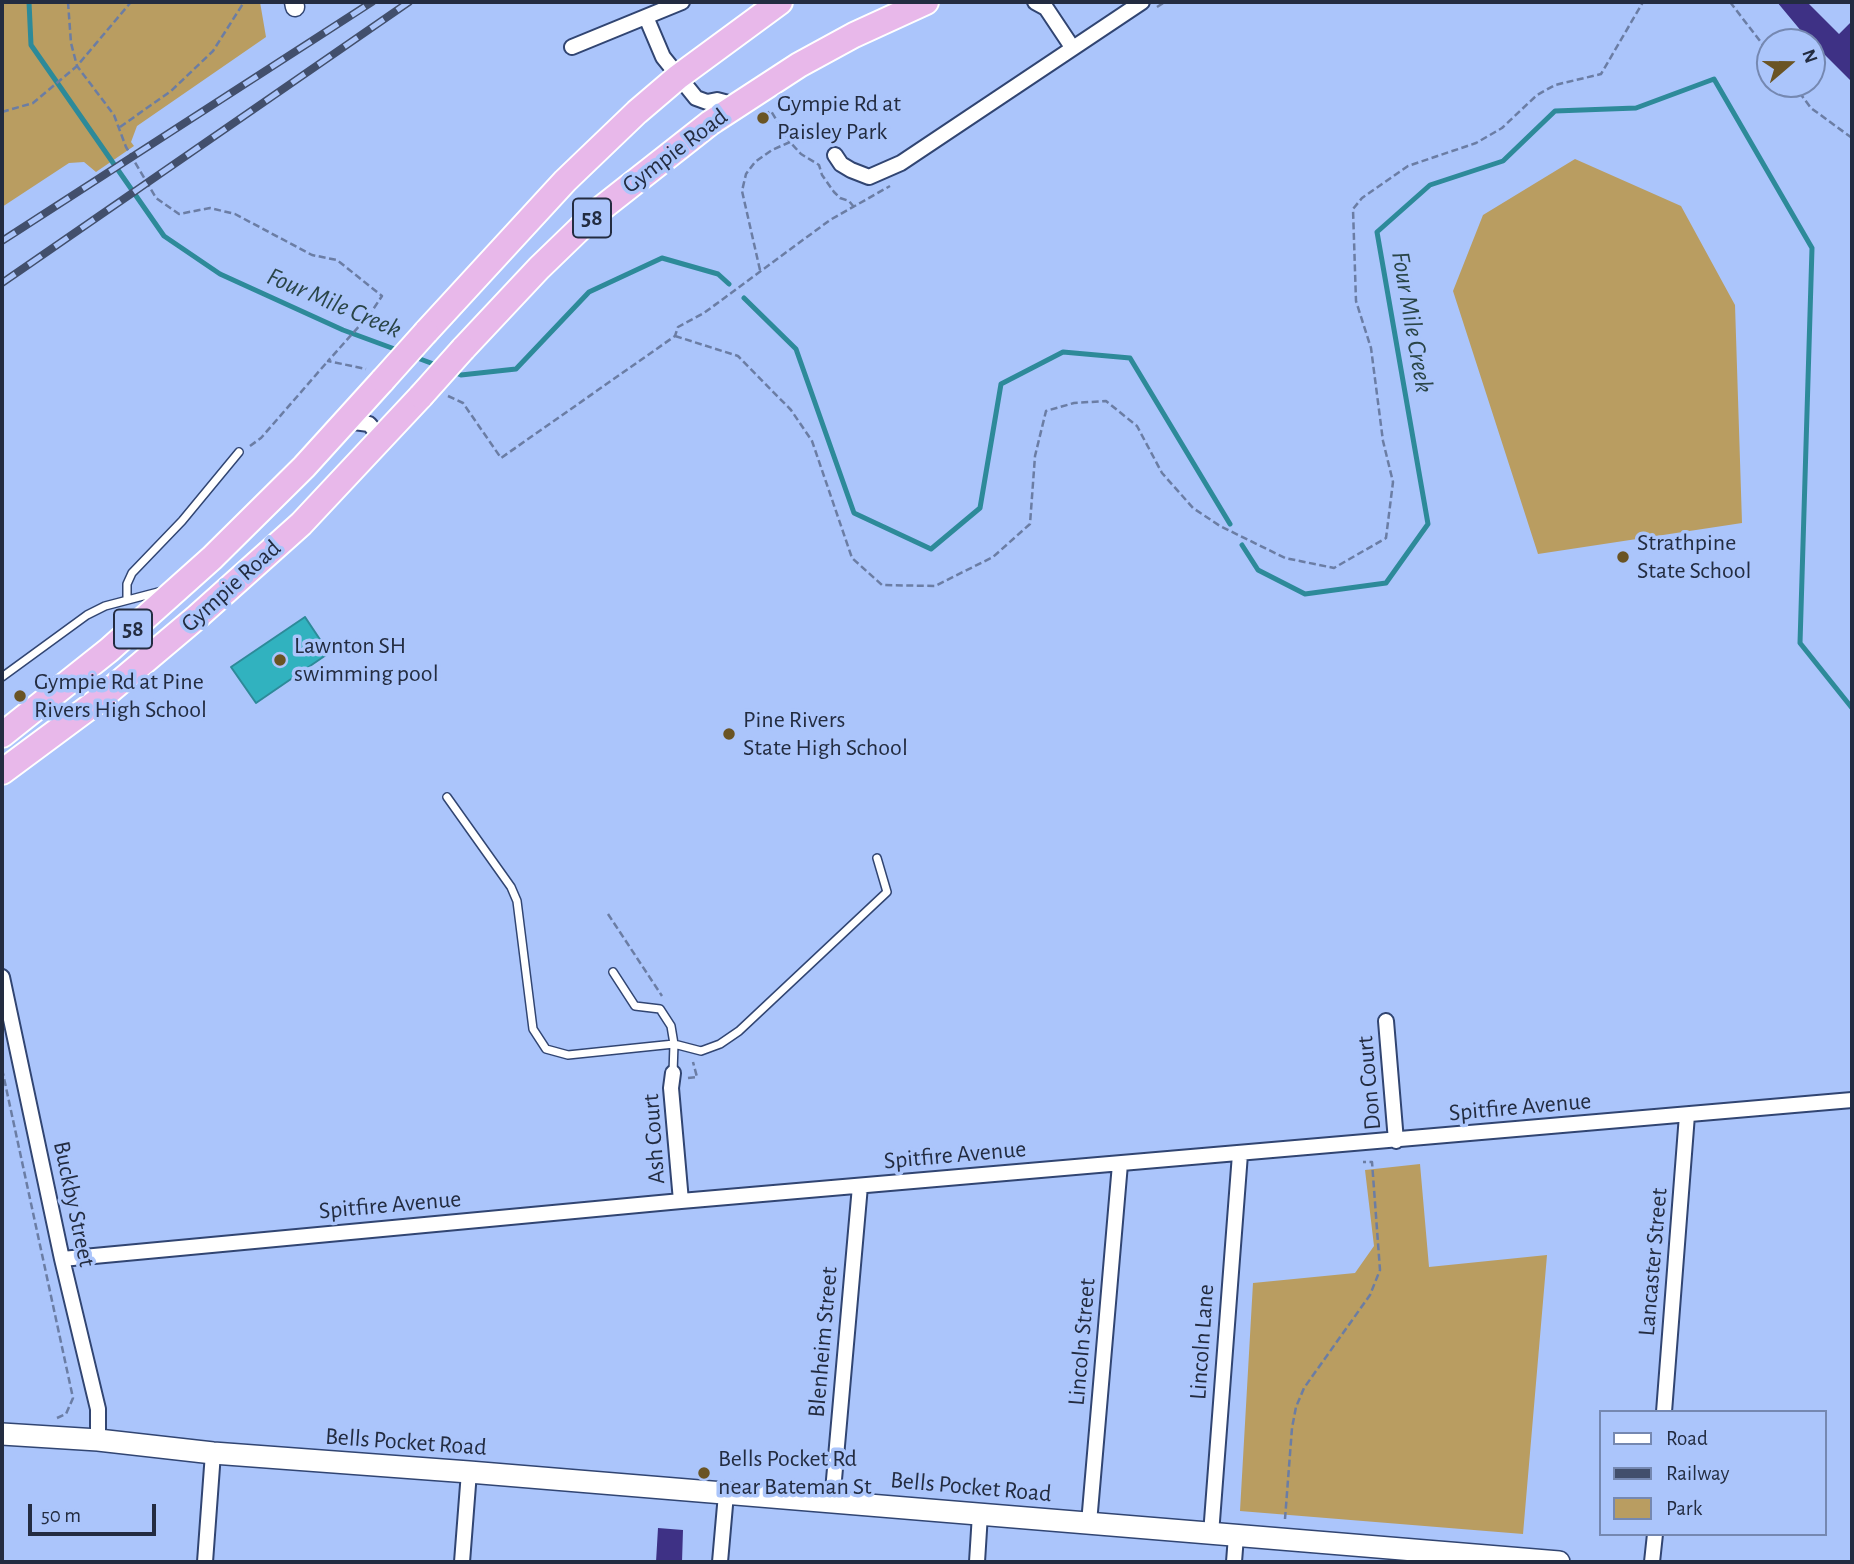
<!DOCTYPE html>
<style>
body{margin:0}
#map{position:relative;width:1854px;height:1564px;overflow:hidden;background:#abc5fb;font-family:"Alegreya Sans",sans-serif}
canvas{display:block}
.frame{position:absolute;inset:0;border:4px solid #232c41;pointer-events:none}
.legend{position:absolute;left:1599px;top:1410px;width:228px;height:126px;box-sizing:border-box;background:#abc5fb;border:2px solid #7588b1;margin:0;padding:9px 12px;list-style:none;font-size:21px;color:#232c41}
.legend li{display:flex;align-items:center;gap:14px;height:35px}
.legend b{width:35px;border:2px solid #7588b1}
.north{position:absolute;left:1756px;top:28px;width:70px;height:70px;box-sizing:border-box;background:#abc5fb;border:2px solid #7588b1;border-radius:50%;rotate:70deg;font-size:19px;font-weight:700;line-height:28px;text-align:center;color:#232c41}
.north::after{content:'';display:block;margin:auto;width:24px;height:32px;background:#6a5424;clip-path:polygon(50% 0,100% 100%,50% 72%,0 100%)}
.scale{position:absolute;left:28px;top:1504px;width:128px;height:32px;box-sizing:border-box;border:4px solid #232c41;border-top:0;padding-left:9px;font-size:21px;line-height:24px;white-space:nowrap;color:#232c41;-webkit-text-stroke:5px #abc5fb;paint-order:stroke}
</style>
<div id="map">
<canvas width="1854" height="1564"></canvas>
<div class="frame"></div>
<ul class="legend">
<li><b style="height:9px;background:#fff"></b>Road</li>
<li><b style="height:9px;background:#424f6c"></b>Railway</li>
<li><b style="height:19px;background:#b99d61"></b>Park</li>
</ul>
<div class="north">N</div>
<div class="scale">50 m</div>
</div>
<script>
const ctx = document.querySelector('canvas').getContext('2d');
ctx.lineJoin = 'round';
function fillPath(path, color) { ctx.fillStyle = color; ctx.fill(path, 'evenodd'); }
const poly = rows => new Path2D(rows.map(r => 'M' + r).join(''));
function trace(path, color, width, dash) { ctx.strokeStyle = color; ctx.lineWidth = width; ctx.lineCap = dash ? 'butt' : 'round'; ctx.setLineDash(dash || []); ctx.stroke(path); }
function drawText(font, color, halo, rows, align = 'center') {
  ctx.font = font + ' "Alegreya Sans",sans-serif'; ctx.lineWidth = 7; ctx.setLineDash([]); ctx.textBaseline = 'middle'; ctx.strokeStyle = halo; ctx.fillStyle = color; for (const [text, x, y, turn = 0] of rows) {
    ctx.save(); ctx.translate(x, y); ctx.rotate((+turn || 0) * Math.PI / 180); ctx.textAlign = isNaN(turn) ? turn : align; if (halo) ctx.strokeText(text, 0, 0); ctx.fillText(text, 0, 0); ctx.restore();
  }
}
fillPath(poly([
 [2,2,260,2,266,37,137,126,131,142,134,146,96,172,84,162,69,163,2,207],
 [1575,159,1681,206,1735,305,1742,523,1538,554,1453,291,1483,215],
 [1420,1164,1429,1267,1547,1255,1523,1534,1240,1511,1253,1283,1355,1273,1374,1246,1365,1170]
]), '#b99d61');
const water = poly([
 [305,617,329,653,256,703,231,667,305,617]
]);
fillPath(water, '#31b2bf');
trace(water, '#2d8a99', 2);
trace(poly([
 [29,2,31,45,164,236,220,274,343,330,400,351],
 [744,298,796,349,854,513,931,549,980,508,1001,384,1063,352,1130,358,1230,524],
 [412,356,439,366],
 [451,371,461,375,516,369,589,292,662,258,718,274,729,284],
 [1242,545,1258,570,1305,594,1386,583,1428,524,1377,232,1430,185,1503,161,1555,111,1636,108,1714,79,1812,248,1800,643,1852,708]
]), '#2d8a99', 5);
fillPath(poly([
 [1777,2,1807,2,1839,34,1852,21,1852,82,1802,32],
 [658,1528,683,1530,682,1562,656,1562]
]), '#3e3185');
const service = poly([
 [127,599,127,584,132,573,182,521,239,452],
 [2,677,87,615,105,606,162,591],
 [447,797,511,887,517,901,533,1029,546,1049,568,1055,674,1044,701,1051,720,1044,739,1031,887,892,877,858],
 [613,972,635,1006,660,1009,671,1026,674,1044,673,1073]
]);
const minor = poly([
 [1035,2,1046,8,1072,47],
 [646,17,663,57,696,98,707,102,717,100,736,105],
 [572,47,682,2],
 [835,155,841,164,851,170,869,177,901,163,1142,2],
 [346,421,369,424,382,439],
 [2,977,62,1259,98,1409,98,1440],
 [1386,1021,1396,1141],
 [673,1073,671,1088,681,1201],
 [62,1259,681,1201,1852,1100],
 [1664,1412,1687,1115],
 [832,1502,860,1186],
 [1089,1523,1120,1164],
 [1211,1534,1240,1154],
 [205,1562,213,1453],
 [462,1562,469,1472],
 [720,1562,726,1494],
 [977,1562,980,1514],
 [1234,1562,1236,1536],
 [1652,1562,1655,1534]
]);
const tertiary = poly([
 [294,2,295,7]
]);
const secondary = poly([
 [2,1434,98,1440,213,1453,469,1472,1559,1562]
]);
const trunk = poly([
 [426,332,565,181,637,112,678,77,780,2],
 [463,349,539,268,598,211,710,123,799,65,854,35,926,2],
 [2,735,109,650,212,558,304,467,383,380],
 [2,772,95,703,197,617,301,524,421,396]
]);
trace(service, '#314572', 10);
trace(minor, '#314572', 18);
trace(tertiary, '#314572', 21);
trace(secondary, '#314572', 24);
trace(trunk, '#fff', 28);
trace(poly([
 [68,2,71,43,77,66,114,115,126,147,156,198,179,214,210,208,235,214,312,255,337,260,382,296,370,314,328,361,366,369],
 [1730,2,1770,54],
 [1157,7,1165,2],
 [1793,84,1811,108,1852,138],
 [2,112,33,103,77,66,131,2],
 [763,115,771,111,790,142],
 [120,127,171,91,213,51,244,2],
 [760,270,742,191,746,174,755,162,772,150,790,142,801,154,819,165,822,175,834,192,840,198,849,201,854,207],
 [675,336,738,356,791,410,812,441,852,558,882,585,935,586,993,557,1030,524,1035,456,1046,411,1074,403,1106,401,1137,426,1162,473,1193,508,1220,526,1285,558,1334,568,1386,538,1393,482,1383,441,1371,348,1356,301,1353,209,1362,198,1408,166,1476,143,1502,128,1537,95,1555,85,1601,74,1643,2],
 [448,396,463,403,501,458,675,336,678,327,704,313,830,220,890,186],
 [250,446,261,438,328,361],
 [608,914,662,996],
 [2,1069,73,1398,66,1414,57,1418],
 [688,1078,697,1077,693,1062],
 [1285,1519,1292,1428,1296,1407,1304,1388,1370,1295,1380,1270,1372,1162,1363,1162]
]), '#6b7da4', 2.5, [7, 3.5]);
trace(service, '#fff', 7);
trace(minor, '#fff', 14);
trace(tertiary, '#fff', 18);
trace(secondary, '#fff', 21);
trace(trunk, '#e8b8ea', 24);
const rail = poly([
 [2,241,372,2],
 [2,283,409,2]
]);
trace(rail, '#424f6c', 8);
trace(rail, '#abc5fb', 5, [16]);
const trunkBridge = poly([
 [383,380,426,332],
 [421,396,463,349]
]);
trace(trunkBridge, '#fff', 28, []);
trace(trunkBridge, '#e8b8ea', 24);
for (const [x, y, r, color] of [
 [763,118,7,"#6a5424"],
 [1623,557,7,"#6a5424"],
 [280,660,7,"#6a5424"],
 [20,696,7,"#6a5424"],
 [729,734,7,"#6a5424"],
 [704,1473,7,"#6a5424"]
]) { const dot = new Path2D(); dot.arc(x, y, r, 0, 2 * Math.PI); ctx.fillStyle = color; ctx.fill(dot); trace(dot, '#abc5fb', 2.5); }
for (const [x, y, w] of [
 [592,218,38],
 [133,629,38]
]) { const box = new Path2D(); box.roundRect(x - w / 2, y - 19.5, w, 39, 5); ctx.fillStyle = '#abc5fb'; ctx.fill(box); trace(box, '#232c41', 2); }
drawText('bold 23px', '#232c41', null, [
 ["58",592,218],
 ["58",133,629]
]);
drawText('24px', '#232c41', '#abc5fb', [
 ["Gympie Rd at",777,104],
 ["Paisley Park",777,132],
 ["Strathpine",1637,543],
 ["State School",1637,571],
 ["Lawnton SH",294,646],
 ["swimming pool",294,674],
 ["Gympie Rd at Pine",34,682],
 ["Rivers High School",34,710],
 ["Pine Rivers",743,720],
 ["State High School",743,748],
 ["Bells Pocket Rd",718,1459],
 ["near Bateman St",718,1487]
], 'left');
drawText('24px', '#232c41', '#abc5fb', [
 ["Gympie Road",675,151,-37],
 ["Gympie Road",231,586,-42],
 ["Don Court",1369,1083,-95],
 ["Spitfire Avenue",1520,1107,-5],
 ["Ash Court",654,1139,-94],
 ["Spitfire Avenue",955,1155,-5],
 ["Buckby Street",74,1204,78],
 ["Spitfire Avenue",390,1205,-5],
 ["Lancaster Street",1653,1262,-85],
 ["Blenheim Street",823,1342,-85],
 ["Lincoln Street",1082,1342,-85],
 ["Lincoln Lane",1202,1342,-86],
 ["Bells Pocket Road",406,1442,4],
 ["Bells Pocket Road",971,1487,5]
]);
drawText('italic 26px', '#2a4548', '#abc5fb', [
 ["Four Mile Creek",334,303,23],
 ["Four Mile Creek",1412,322,80]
]);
</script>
